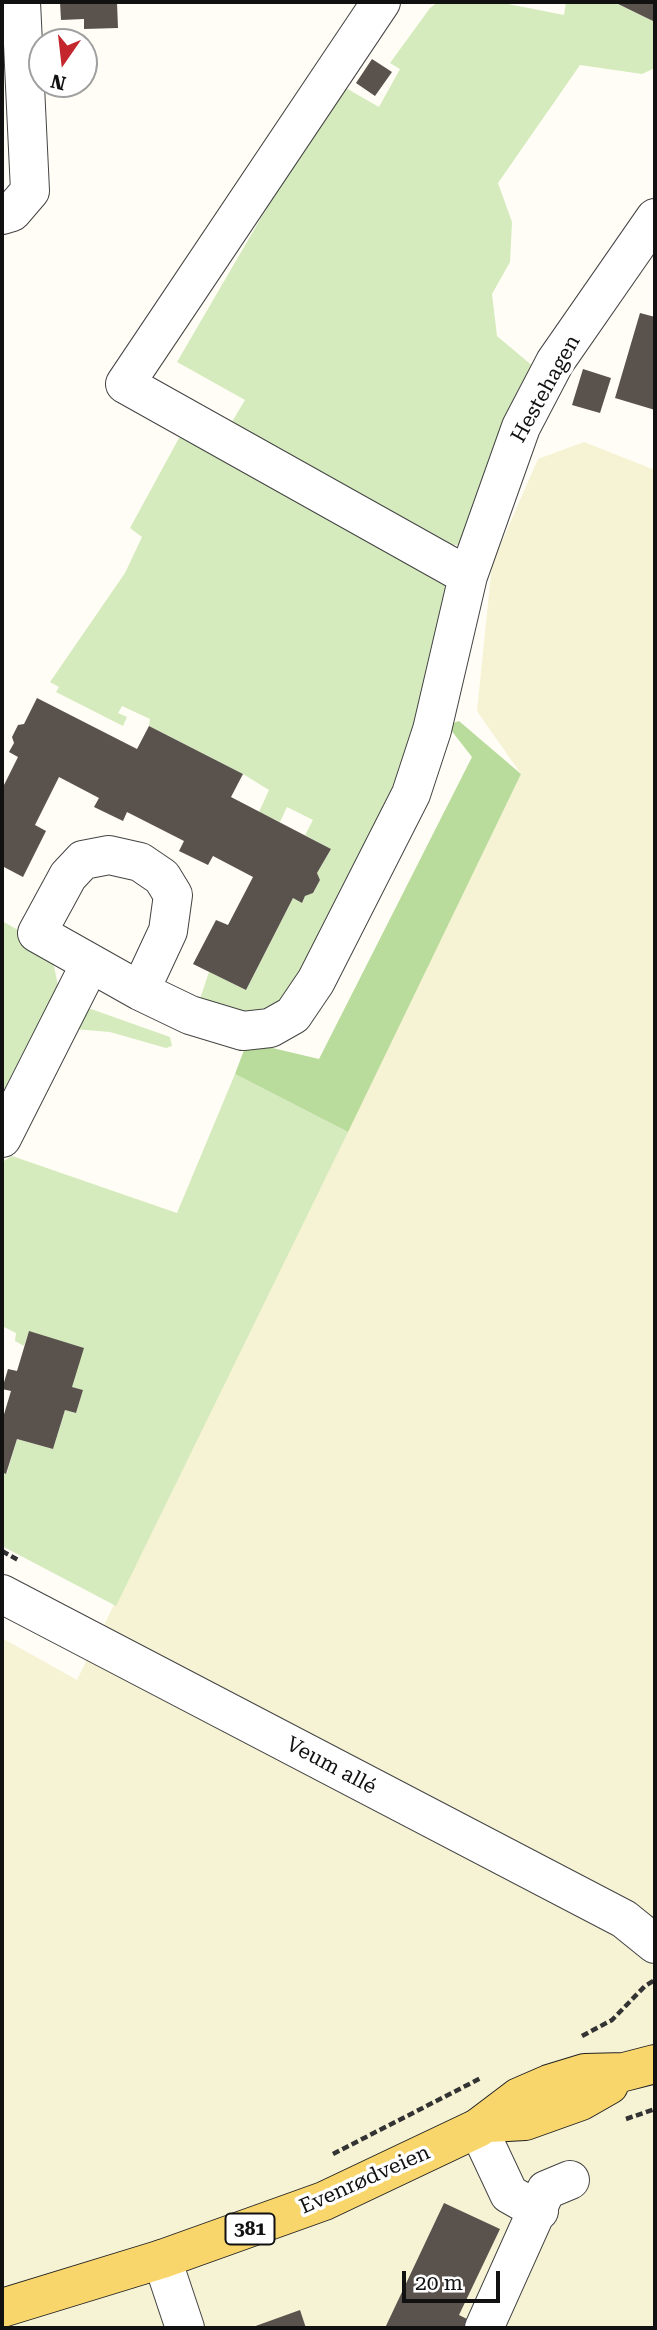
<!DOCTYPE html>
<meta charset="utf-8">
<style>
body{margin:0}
#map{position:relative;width:657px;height:2330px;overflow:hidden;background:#fffdf5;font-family:"Roboto Serif",serif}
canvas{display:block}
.frame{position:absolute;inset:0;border:4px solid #111;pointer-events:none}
.north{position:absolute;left:28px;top:28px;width:70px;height:70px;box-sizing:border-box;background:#fff;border:2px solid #a0a0a0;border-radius:50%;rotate:194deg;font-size:19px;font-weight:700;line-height:28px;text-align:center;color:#111}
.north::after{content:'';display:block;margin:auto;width:24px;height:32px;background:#c4262e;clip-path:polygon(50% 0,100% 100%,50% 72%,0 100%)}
.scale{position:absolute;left:402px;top:2271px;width:98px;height:32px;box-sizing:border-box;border:4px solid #111;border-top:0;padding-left:9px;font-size:21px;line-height:24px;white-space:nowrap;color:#111;-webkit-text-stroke:5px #fff;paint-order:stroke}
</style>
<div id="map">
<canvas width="657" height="2330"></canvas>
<div class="frame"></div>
<div class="north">N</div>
<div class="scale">20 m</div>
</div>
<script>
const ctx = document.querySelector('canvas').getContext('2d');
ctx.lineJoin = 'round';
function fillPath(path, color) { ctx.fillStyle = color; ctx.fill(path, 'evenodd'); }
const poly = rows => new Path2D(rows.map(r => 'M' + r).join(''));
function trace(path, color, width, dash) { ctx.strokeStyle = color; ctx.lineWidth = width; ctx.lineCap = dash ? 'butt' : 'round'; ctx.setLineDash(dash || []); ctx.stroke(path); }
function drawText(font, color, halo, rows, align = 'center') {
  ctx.font = font + ' "Roboto Serif",serif'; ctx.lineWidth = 7; ctx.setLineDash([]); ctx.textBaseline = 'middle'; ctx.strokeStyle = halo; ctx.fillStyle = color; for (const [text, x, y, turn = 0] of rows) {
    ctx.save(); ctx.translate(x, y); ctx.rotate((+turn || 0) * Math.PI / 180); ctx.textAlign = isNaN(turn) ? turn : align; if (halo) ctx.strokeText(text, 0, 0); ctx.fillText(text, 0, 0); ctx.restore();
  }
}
fillPath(poly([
 [584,442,655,470,655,2328,2,2328,2,1638,77,1680,521,774,477,711,492,564,538,459]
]), '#f6f3d4');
fillPath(poly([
 [498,2,564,15,566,2,614,2,655,22,655,68,642,74,580,65,498,183,512,222,510,262,492,294,497,336,541,373,465,546,447,544,227,430,245,400,177,362,339,84,379,107,400,69,390,63,430,8,438,2],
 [189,436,448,575,424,731,291,995,270,1007,242,1013,198,1005,209,972,246,990,293,898,302,903,305,896,313,893,320,880,317,873,331,849,305,835,313,820,287,807,280,822,259,812,269,790,243,774,149,726,150,719,122,706,118,713,127,717,123,726,56,692,59,687,50,682,125,573,142,537,130,528,179,438],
 [2,921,29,936,46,953,54,966,58,986,2,1108],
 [81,1008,91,1009,170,1037,172,1046,166,1048,110,1032,74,1029],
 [235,1074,348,1132,116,1606,2,1546,2,1472,7,1473,17,1439,53,1449,65,1410,76,1413,83,1390,72,1387,29,1331,24,1346,15,1341,16,1333,2,1326,2,1162,12,1156,177,1213]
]), '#d5ebbd');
fillPath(poly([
 [459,721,521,774,348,1132,235,1074,247,1042,319,1059,472,757,447,725]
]), '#b9dc9c');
fillPath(poly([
 [60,2,117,2,118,28,84,29,84,19,61,20],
 [614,2,655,2,655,22],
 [372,59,392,72,375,96,356,83],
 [640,313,655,317,655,410,615,398],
 [583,369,611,378,600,413,572,405],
 [37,698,137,749,149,726,243,774,231,797,331,849,317,873,320,880,313,893,305,896,302,903,293,898,246,990,193,964,216,920,228,925,253,877,213,856,208,865,179,851,184,841,127,812,123,821,94,807,99,798,59,777,35,825,46,831,23,877,2,866,2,789,18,757,9,752,14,743,12,737,18,725,24,724],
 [29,1331,84,1348,72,1387,83,1390,76,1413,65,1410,53,1449,17,1439,6,1474,2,1472,2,1421,11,1391,2,1389,8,1369,17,1371],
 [444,2203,500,2229,459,2315,469,2320,465,2328,385,2328],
 [300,2310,306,2328,250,2328]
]), '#5a524d');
const minor = poly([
 [381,2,125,384,468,576],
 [2,215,12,212,30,191,21,2],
 [140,991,168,931,173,895,162,877,140,862,109,855,83,860,68,876,37,933,140,991,190,1015,243,1031,270,1028,293,1015,316,981,411,794,432,730,468,576,521,427,555,362,655,218],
 [2,1138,90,964],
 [2,1594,624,1919,655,1944],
 [478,2128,509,2194,539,2211],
 [162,2259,185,2328],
 [484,2328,546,2190,570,2180]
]);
const major = poly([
 [489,2123,525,2121,581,2101,609,2085],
 [2,2308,162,2259,324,2201,478,2128,519,2097,549,2084,585,2073,624,2072,655,2064]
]);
trace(minor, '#444', 40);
trace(major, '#222', 40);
trace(poly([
 [2,1551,18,1560],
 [582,2036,612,2020,645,1986,655,1980],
 [626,2119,655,2109],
 [333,2154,481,2078]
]), '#333', 4.5, [7, 3.5]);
trace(minor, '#fff', 38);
trace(major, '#f9d66b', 38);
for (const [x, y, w] of [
 [250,2229,49]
]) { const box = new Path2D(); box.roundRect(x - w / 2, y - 15.5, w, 31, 5); ctx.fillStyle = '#fff'; ctx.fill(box); trace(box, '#111', 2); }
drawText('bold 19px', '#111', null, [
 ["381",250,2229]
]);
drawText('21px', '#111', '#fff', [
 ["Hestehagen",546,389,-61],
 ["Veum allé",331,1766,28],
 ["Evenrødveien",365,2180,-24]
]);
</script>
